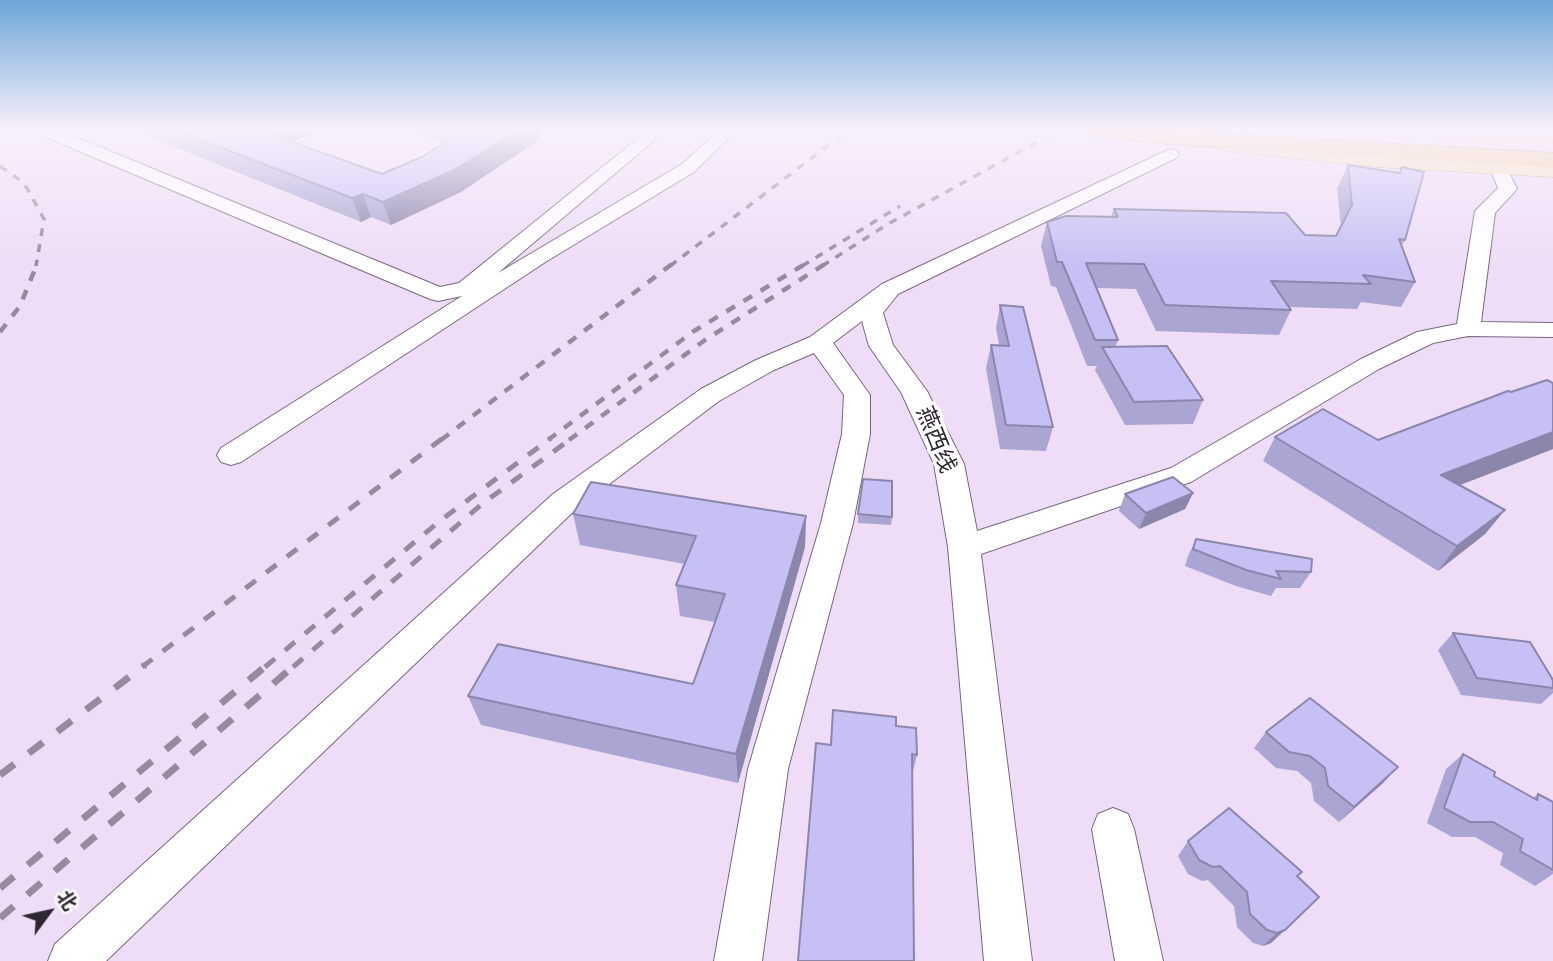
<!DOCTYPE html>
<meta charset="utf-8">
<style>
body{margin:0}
#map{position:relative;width:1553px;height:961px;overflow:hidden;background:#efddf7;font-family:"DM Sans","Noto Sans SC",sans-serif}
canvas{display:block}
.north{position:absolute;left:14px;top:877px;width:70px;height:70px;-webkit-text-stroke:5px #fff;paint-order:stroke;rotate:57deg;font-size:19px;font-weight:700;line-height:28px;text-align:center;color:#2e2731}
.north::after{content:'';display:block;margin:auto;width:24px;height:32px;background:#2e2731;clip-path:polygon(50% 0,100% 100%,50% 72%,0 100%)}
</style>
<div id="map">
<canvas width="1553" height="961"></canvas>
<div class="north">北</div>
</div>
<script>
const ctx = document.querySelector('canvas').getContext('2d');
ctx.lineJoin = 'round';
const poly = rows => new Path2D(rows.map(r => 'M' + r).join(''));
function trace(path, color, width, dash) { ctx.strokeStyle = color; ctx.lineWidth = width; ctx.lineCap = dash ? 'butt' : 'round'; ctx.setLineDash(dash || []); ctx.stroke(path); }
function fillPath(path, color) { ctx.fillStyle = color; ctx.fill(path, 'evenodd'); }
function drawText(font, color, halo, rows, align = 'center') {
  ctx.font = font + ' "DM Sans","Noto Sans SC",sans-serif'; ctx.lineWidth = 7; ctx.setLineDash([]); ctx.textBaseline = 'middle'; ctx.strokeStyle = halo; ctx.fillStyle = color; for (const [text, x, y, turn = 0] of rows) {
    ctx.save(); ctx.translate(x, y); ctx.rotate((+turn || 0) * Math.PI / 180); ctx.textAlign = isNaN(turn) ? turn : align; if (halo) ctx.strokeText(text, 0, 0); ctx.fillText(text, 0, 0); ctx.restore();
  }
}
const minor = poly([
 [39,131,61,131,440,287,459,283,647,131,665,131,498,273,682,164,719,131,736,131,694,172,547,261,241,462,231,465,221,462,217,455,221,448,462,296,438,301,430,299,41,135,39,131],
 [1170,149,1176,150,1179,154,1176,158,898,294,883,313,893,345,927,391,964,464,977,531,1171,468,1361,359,1417,332,1457,324,1475,211,1498,188,1490,168,1493,164,1505,164,1517,189,1495,213,1481,322,1553,323,1553,337,1468,336,1433,343,1379,369,1191,482,981,554,1032,961,984,961,948,547,934,464,901,392,869,346,862,321,833,343,870,395,870,434,853,523,788,769,762,961,714,961,748,769,821,523,842,434,844,395,814,353,774,370,719,401,575,510,106,961,48,961,55,944,553,494,701,389,756,360,810,337,882,284,1170,149],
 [1113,808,1128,814,1134,829,1163,961,1115,961,1092,829,1098,814,1113,808]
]);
const major = poly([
 [1397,131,1553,131,1553,143,1407,137,1400,135,1397,131],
 [1233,140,1375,153,1553,163,1553,177,1375,167,1225,151,1222,146,1225,141,1233,140]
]);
const highway = poly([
 [1088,131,1173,131,1553,153,1553,167,1194,146,1099,137,1091,136,1088,131]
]);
trace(minor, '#77687e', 2);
trace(major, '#b1966b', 1);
trace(highway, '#b1966b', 2);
fillPath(minor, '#fff');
fillPath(major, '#fae4b9');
fillPath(highway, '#f7d28a');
trace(poly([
 [0,166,24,183,44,219,36,266],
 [670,266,847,131],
 [802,266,900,206],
 [822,266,888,224,1057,131]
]), '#978a9d', 3.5, [8, 8]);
trace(poly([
 [0,332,20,306,37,264],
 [441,440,672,264],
 [548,440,694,331,805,264],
 [569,440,705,340,825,264]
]), '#978a9d', 4.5, [10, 10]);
trace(poly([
 [142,667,443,438],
 [265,667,441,520,551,438],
 [293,667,482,504,572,438]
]), '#978a9d', 5, [13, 13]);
trace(poly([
 [0,775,145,665],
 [0,888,267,665],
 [0,918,295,665]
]), '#978a9d', 7, [18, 18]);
fillPath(poly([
 [135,131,321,131,291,141,382,174,424,156,444,143,406,131,539,131,540,139,461,192,391,225,371,217,361,222],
 [1348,165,1399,173,1402,167,1405,240,1402,245,1415,282,1401,307,1361,302,1357,309,1289,307,1291,310,1279,335,1156,331,1136,289,1096,288,1118,340,1115,347,1203,400,1193,424,1125,425,1095,370,1097,366,1087,366,1056,287,1051,286,1041,246,1047,222,1111,217,1114,209,1305,235,1336,236,1341,227,1337,188],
 [1000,305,1053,427,1046,451,1000,449,986,368,991,345,999,345,996,328],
 [1553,383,1553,449,1460,485,1505,510,1485,534,1438,571,1263,461,1275,437,1378,440,1511,392],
 [1193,493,1185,509,1139,529,1119,511,1125,494],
 [573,514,806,516,805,547,738,783,481,725,468,696,693,684,715,622,680,616,676,585,685,564,580,545],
 [858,514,892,517,891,525,858,523],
 [1196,539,1311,572,1300,588,1276,588,1271,596,1236,586,1185,566,1188,556],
 [1453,633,1553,680,1553,693,1541,704,1461,695,1438,650],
 [833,710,896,726,917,755,912,776,830,745],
 [1266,732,1383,783,1339,822,1314,801,1311,783,1297,771,1276,768,1254,748],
 [1463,754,1494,776,1533,798,1538,794,1553,802,1553,874,1535,886,1500,865,1503,853,1475,837,1452,837,1427,823,1446,769],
 [1188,841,1298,876,1319,897,1271,943,1263,946,1253,943,1237,927,1234,906,1208,880,1202,881,1188,874,1178,856]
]), '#aaa5d3');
fillPath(poly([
 [258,131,321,131,266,151],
 [517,131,539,131,540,139,461,192,391,225,383,202],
 [363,194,371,217,361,222,352,198],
 [1553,432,1553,449,1424,499,1441,475],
 [1193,493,1185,509,1139,529,1146,513],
 [1505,510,1485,534,1438,571,1457,546],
 [806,516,805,547,738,783,736,754],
 [1398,767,1383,783,1339,822,1354,807],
 [1285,930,1271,943,1263,946,1277,933]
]), '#8b86ac');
const building = poly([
 [178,131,261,131,382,174,424,156,462,131,517,131,456,169,383,202,363,194,352,198,178,131],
 [1348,165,1400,173,1402,167,1424,172,1405,240,1399,239,1415,282,1363,275,1371,284,1271,281,1291,310,1165,305,1144,264,1086,263,1118,340,1095,340,1062,262,1057,262,1047,222,1066,216,1118,217,1114,209,1286,213,1305,235,1336,236,1352,205,1348,165],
 [1000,305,1023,307,1053,427,1006,425,991,345,1009,346,1000,305],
 [1167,346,1203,400,1134,402,1102,347,1167,346],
 [1547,380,1553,383,1553,432,1441,475,1505,510,1457,546,1275,437,1323,409,1378,440,1508,391,1511,392,1547,380],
 [1173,477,1193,493,1146,513,1125,494,1173,477],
 [863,479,892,481,892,517,858,514,863,479],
 [591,482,806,516,736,754,468,696,498,644,693,684,725,594,676,585,696,536,573,514,591,482],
 [1196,539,1312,559,1311,572,1276,571,1281,579,1246,570,1193,549,1196,539],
 [1453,633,1530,642,1553,680,1553,688,1477,678,1453,633],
 [1310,698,1398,767,1354,807,1328,786,1325,768,1310,756,1289,752,1266,732,1310,698],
 [833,710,896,717,896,726,916,728,917,755,912,754,914,961,798,961,816,743,831,745,833,710],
 [1463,754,1495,772,1494,776,1537,800,1538,794,1553,802,1553,870,1520,851,1523,839,1493,822,1470,822,1444,808,1463,754],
 [1229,808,1302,872,1297,876,1319,897,1285,930,1277,933,1267,930,1250,914,1247,892,1220,866,1213,867,1199,860,1188,841,1229,808]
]);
fillPath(building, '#c6c0f5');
trace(building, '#8b86ac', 2);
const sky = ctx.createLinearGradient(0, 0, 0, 265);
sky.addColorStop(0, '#6da6d7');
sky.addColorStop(0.49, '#f8f0fb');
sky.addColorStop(1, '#f8f0fb00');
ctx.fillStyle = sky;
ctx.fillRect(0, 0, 1553, 265);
drawText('23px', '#2e2731', '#fff', [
 ["燕西线",935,440,68]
]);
</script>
